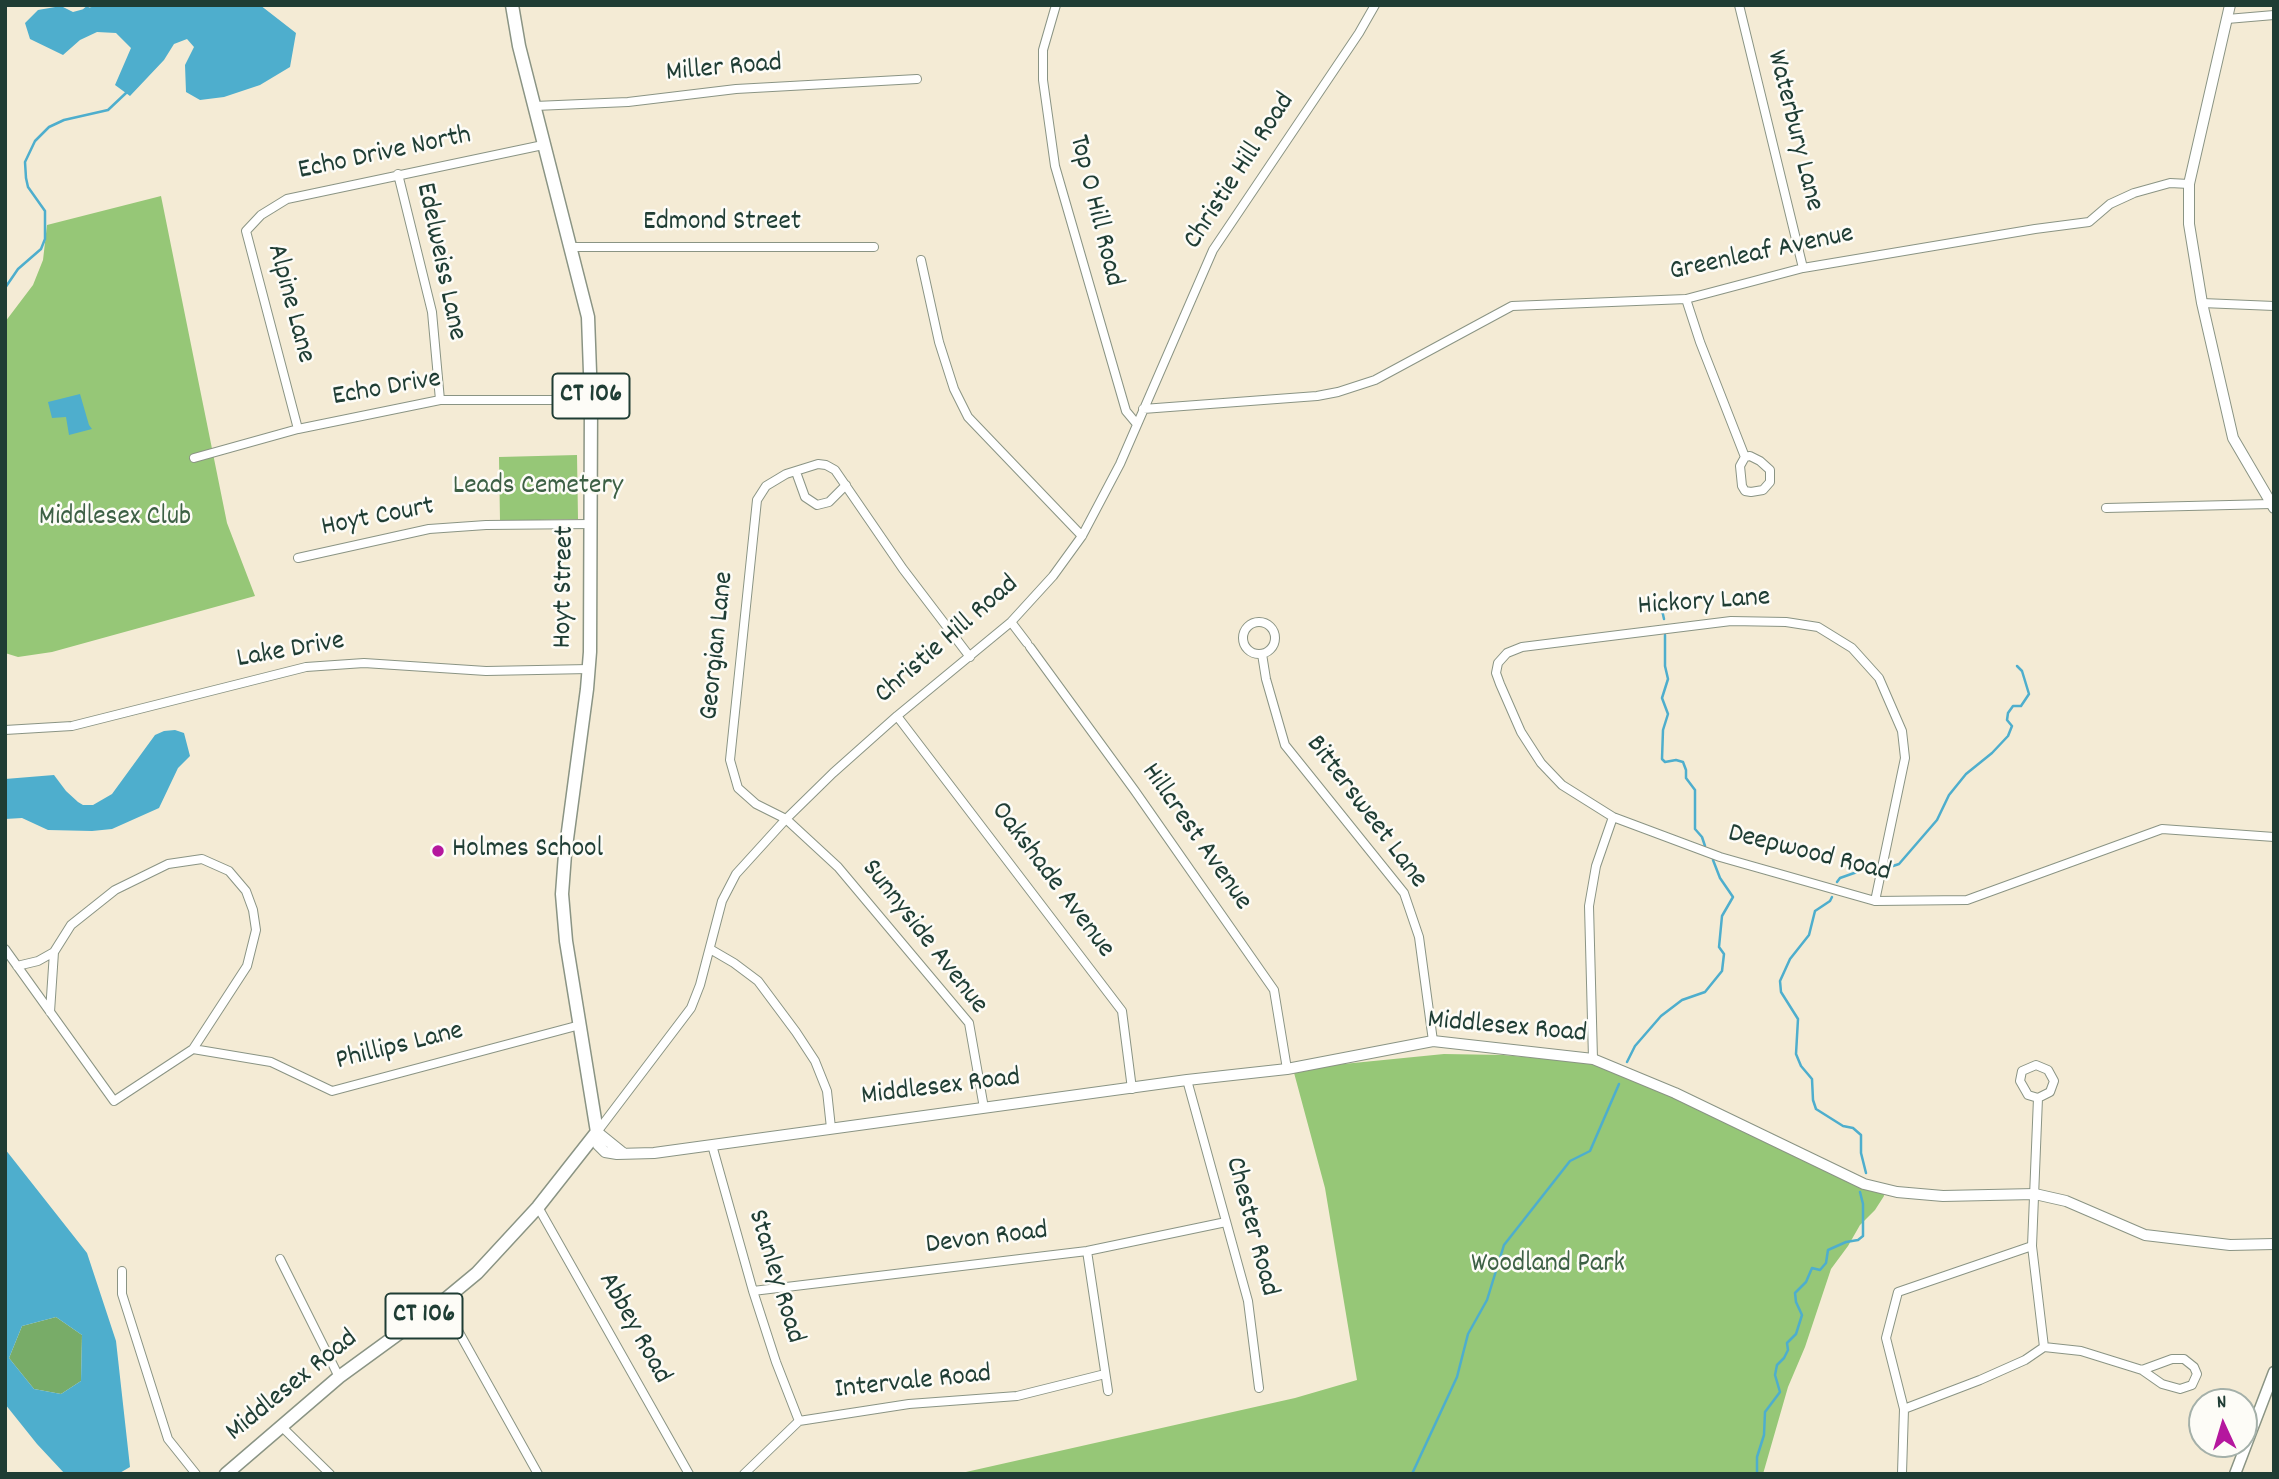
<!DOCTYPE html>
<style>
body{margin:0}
#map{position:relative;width:2279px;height:1479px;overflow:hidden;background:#f4ebd5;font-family:Dekko,sans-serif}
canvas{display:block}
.frame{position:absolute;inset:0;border:7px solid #1f3d34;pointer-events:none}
.north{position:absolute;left:2188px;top:1388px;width:70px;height:70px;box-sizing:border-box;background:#fdfcf7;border:2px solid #a4b0a9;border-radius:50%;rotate:356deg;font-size:19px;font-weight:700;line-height:28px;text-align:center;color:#1f3d34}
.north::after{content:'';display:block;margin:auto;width:24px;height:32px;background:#b5179e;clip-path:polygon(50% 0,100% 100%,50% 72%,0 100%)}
</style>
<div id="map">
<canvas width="2279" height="1479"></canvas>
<div class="frame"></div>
<div class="north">N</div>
</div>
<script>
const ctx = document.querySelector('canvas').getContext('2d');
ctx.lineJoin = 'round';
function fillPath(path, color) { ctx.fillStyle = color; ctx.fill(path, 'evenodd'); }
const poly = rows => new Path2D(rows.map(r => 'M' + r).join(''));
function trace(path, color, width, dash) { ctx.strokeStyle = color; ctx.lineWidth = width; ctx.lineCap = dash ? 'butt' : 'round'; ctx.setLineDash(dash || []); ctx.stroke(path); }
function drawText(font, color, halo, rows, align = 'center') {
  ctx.font = font + ' Dekko,sans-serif'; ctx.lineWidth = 5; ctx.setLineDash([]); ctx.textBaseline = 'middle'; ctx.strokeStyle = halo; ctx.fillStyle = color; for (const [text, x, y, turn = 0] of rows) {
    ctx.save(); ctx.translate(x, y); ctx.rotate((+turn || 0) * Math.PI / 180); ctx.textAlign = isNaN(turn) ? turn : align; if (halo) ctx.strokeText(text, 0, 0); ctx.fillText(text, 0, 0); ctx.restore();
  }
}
fillPath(poly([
 [161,196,227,523,255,596,52,652,18,657,5,653,5,322,33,285,43,260,47,225],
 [577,455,578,519,500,521,499,457],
 [1444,1054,1503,1055,1591,1063,1681,1093,1883,1188,1884,1196,1875,1210,1860,1225,1848,1246,1831,1269,1805,1347,1788,1387,1763,1474,957,1474,1295,1398,1357,1380,1325,1188,1293,1069]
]), '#96c777');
fillPath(poly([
 [56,1317,82,1335,81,1381,61,1394,34,1389,9,1358,22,1326]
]), '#78ac68');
fillPath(poly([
 [99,5,260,5,296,33,290,67,260,85,224,97,200,100,186,92,185,65,194,47,187,39,174,44,164,60,130,96,115,85,131,48,116,33,97,32,80,40,63,55,30,39,25,23,38,10,61,6,73,12],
 [80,394,89,425,92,429,69,435,66,417,52,418,48,402],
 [175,730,184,733,190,756,178,768,159,808,112,829,92,831,48,830,22,818,5,819,5,779,54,775,66,791,78,802,83,805,93,805,112,794,155,735,164,731],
 [5,1149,87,1253,116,1341,130,1467,118,1474,65,1474,37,1444,5,1404],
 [56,1317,82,1335,81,1381,61,1394,34,1389,9,1358,22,1326]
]), '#4eaecd');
trace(poly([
 [84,10,90,5],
 [5,288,18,269,41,249,45,239,45,211,28,187,26,178,25,162,35,141,49,127,64,120,108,110,126,93],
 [1662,610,1664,619],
 [1665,635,1665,666,1668,679,1662,698,1668,714,1663,730,1662,759,1665,762,1676,760,1683,762,1686,770,1686,778,1695,790,1695,829,1702,837,1705,846],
 [1893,866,1899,864,1937,820,1949,795,1966,774,1992,753,2008,736,2012,726,2007,720,2008,713,2013,706,2021,706,2029,694,2022,671,2017,666],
 [1837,882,1840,878,1857,872,1870,862],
 [1832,897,1830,901,1815,911,1809,935,1790,959,1780,981,1781,992,1798,1019,1796,1054,1801,1066,1812,1079,1813,1100,1816,1109,1843,1126,1853,1128,1861,1135,1861,1153,1866,1173],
 [1627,1062,1635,1046,1661,1016,1682,1000,1705,992,1722,971,1724,954,1719,947,1722,916,1733,897,1720,878,1713,860],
 [1412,1474,1457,1377,1468,1334,1487,1300,1504,1245,1570,1161,1590,1151,1619,1084],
 [1757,1474,1757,1457,1764,1435,1765,1412,1780,1392,1775,1375,1777,1365,1784,1358,1788,1350,1787,1343,1796,1334,1802,1315,1796,1302,1795,1293,1806,1282,1812,1268,1820,1270,1826,1263,1828,1250,1846,1242,1858,1240,1863,1236,1863,1204,1860,1192]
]), '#4eaecd', 2.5);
const minor = poly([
 [1056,5,1043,50,1043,80,1055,166,1126,411,1136,423],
 [1739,5,1803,268],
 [2227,19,2274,15],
 [535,106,628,102,736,89,917,79],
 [398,174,432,312,440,400],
 [571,247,874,247],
 [921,260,939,342,954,389,968,417,1082,536],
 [1686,299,1700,342,1745,457,1750,456,1760,461,1770,470,1770,482,1763,490,1751,492,1745,491,1742,486,1740,466,1745,457],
 [2202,303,2274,306],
 [1143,409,1317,396,1338,392,1375,380,1512,306,1686,299,1803,268,2035,229,2089,222,2110,204,2134,193,2170,183,2189,184],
 [298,429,246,231,261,215,287,199,543,145],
 [194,458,298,429,440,400,591,400],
 [796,472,805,497,817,505,829,502,846,485],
 [2106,508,2271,504],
 [298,558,429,529,486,525,592,524],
 '1243 638a16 16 0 1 1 32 0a16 16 0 1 1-32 0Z',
 [1011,622,1027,643],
 [1030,647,1135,791,1274,990,1287,1069],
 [1262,654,1266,679,1285,745,1404,893,1419,937,1433,1041],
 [970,657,903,569,835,470,826,465,818,464,786,474,766,486,757,500,730,760,738,788,756,804,786,819,838,867,969,1023,984,1108],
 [897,716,1122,1011,1132,1089],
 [5,730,72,726,306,667,364,663,486,671,589,669],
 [1875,901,1905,758,1902,731,1879,678,1852,648,1818,627,1786,622,1731,621,1522,647,1507,653,1498,663,1496,673,1500,684,1521,732,1541,763,1562,785,1613,817,1720,857,1875,901,1967,900,2162,829,2274,837],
 [5,949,114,1101,193,1049,271,1062,332,1091,580,1025],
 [710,949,734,963,758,981,796,1032,815,1061,827,1091,831,1128],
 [17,966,38,961,54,952,71,925,115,890,168,864,202,859,229,871,246,891,253,910,256,930,247,966,193,1049],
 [50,1012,54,952],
 [1593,1059,1589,906,1596,866,1613,817],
 [1187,1080,1248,1301,1259,1388],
 [2038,1098,2050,1092,2054,1081,2048,1070,2036,1065,2022,1071,2020,1081,2028,1095,2038,1098,2032,1246,2044,1347],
 [597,1132,691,1008,700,985,722,901,736,874,786,819,833,773,897,716,1011,622,1053,576,1082,536,1120,464,1213,250,1359,33,1375,5],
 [712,1145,753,1291,776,1362,799,1421],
 [538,1207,689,1474],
 [1087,1251,1108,1391],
 [280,1259,339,1377],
 [122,1271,122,1294,168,1439,196,1474],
 [753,1291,1087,1251,1226,1222],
 [442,1302,538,1474],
 [2044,1347,2081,1351,2142,1370,2172,1359,2184,1359,2194,1367,2197,1374,2192,1385,2180,1389,2162,1384,2142,1370],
 [1904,1409,1980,1380,2025,1360,2044,1347],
 [281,1426,330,1474],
 [1902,1473,1904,1409,1886,1338,1898,1292,2032,1246],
 [744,1474,799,1421,909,1404,1017,1396,1105,1374]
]);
const tertiary = poly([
 [2230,5,2189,184,2189,224,2202,303,2233,438,2274,508],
 [597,1132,598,1145,605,1152,617,1154,654,1153,1187,1080,1287,1069,1433,1041,1593,1059,1675,1093,1864,1184,1897,1192,1943,1196,2035,1194,2066,1201,2145,1235,2230,1245,2274,1244],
 [597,1132,623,1153]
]);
const secondary = poly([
 [2235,1474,2274,1372]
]);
const primary = poly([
 [226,1474,339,1377,442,1302,477,1273,538,1207,597,1132,566,941,562,894,565,854,587,689,590,652,591,400,588,317,519,46,512,5]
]);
trace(minor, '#8a9484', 10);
trace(tertiary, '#8a9484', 12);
trace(secondary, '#8a9484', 13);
trace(primary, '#8a9484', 15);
trace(minor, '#fff', 8);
trace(tertiary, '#fff', 10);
trace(secondary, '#fff', 10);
trace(primary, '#fff', 12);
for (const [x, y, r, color] of [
 [438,851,7,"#b5179e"]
]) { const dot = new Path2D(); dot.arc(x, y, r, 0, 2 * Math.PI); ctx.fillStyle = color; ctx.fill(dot); trace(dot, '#fdfcf7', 2.5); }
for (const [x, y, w] of [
 [591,396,77],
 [424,1316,77]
]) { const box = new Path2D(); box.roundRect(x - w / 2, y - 22.5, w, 45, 5); ctx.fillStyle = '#fdfcf7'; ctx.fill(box); trace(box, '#1f3d34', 2); }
drawText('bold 26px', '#1f3d34', null, [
 ["CT 106",591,396],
 ["CT 106",424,1316]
]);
drawText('28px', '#1f3d34', '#fdfcf7', [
 ["Miller Road",724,70,-5],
 ["Waterbury Lane",1793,131,76],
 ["Echo Drive North",385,155,-12],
 ["Christie Hill Road",1241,172,-57],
 ["Top O Hill Road",1094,211,76],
 ["Edmond Street",722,224],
 ["Greenleaf Avenue",1762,255,-12],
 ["Edelweiss Lane",439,262,78],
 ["Alpine Lane",289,304,75],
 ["Echo Drive",387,390,-10],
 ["Hoyt Court",378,519,-11],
 ["Hoyt Street",566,587,-89],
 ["Hickory Lane",1704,604,-4],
 ["Christie Hill Road",948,641,-41],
 ["Georgian Lane",719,646,-84],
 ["Lake Drive",291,652,-10],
 ["Bittersweet Lane",1365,813,53],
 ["Hillcrest Avenue",1195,838,55],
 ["Deepwood Road",1809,855,14],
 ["Oakshade Avenue",1051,881,53],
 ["Sunnyside Avenue",923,938,52],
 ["Middlesex Road",1507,1029,5],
 ["Phillips Lane",400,1048,-14],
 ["Middlesex Road",941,1089,-7],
 ["Chester Road",1250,1227,75],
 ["Devon Road",987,1240,-7],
 ["Stanley Road",774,1277,73],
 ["Abbey Road",633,1329,61],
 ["Intervale Road",913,1384,-6],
 ["Middlesex Road",293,1387,-39]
]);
drawText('28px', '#3d6045', '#fdfcf7', [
 ["Leads Cemetery",538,488],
 ["Middlesex Club",115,519],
 ["Woodland Park",1548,1266]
]);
drawText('28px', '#1f3d34', '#fdfcf7', [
 ["Holmes School",452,851]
], 'left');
</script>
